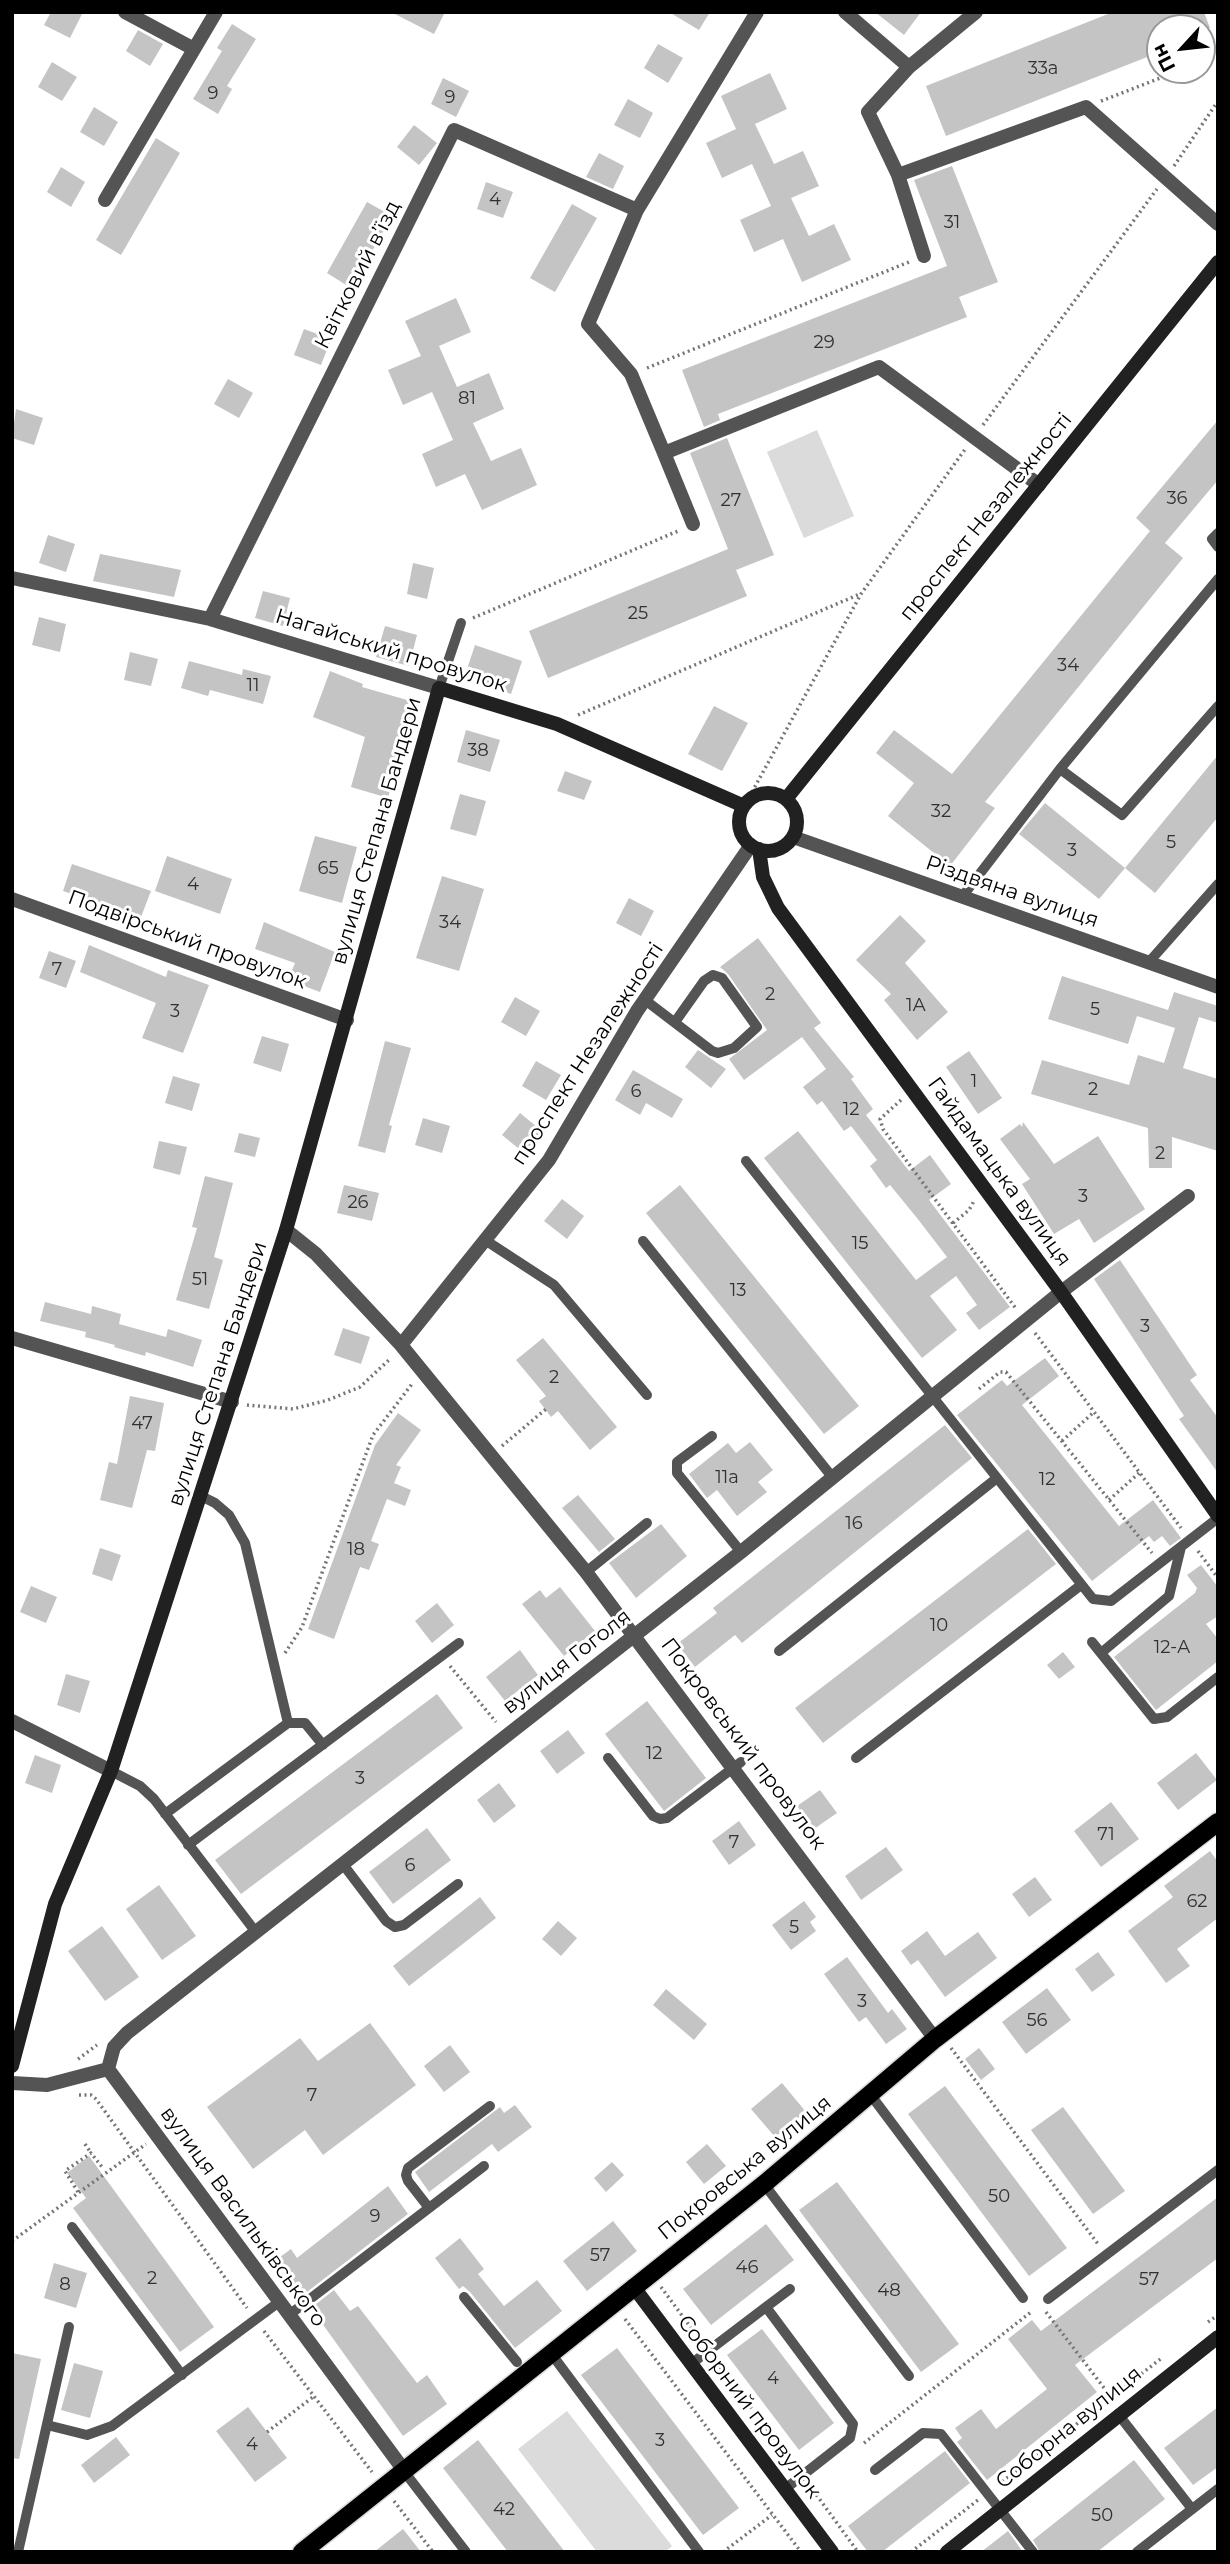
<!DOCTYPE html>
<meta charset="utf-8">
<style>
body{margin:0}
#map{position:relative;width:1230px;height:2564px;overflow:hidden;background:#fff;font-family:Montserrat,sans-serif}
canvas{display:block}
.frame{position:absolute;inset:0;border:14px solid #000;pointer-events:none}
.north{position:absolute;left:1146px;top:14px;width:70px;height:70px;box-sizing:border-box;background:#fff;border:2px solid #999;border-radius:50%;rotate:243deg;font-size:19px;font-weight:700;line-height:28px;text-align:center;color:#000}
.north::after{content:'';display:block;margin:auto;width:24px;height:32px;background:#000;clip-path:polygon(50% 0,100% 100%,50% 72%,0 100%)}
</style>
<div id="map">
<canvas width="1230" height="2564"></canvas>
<div class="frame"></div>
<div class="north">Пн</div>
</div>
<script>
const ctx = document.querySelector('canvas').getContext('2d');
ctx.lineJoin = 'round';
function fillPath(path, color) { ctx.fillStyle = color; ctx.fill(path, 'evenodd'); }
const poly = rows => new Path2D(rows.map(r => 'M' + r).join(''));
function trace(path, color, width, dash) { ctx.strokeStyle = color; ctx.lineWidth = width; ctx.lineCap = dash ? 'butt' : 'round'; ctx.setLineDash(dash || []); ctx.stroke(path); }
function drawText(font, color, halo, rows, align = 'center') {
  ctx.font = font + ' Montserrat,sans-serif'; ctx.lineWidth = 6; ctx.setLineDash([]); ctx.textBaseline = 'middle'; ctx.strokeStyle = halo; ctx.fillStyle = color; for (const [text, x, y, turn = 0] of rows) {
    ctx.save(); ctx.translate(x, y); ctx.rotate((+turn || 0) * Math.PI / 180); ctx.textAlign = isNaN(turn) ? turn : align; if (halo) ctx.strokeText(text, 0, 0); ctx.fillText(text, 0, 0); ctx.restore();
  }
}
fillPath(poly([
 [817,430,854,516,804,538,767,452],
 [567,2411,672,2546,665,2552,597,2552,518,2449]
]), '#dbdbdb');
fillPath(poly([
 [51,12,83,12,70,38,44,25],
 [391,12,445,12,434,34],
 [669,12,710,12,699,30],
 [875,12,921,12,904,35],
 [1113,12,1204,12,1210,28,1160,28,1160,52,946,136,926,86],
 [232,24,256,39,227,86,232,89,218,114,193,99,222,51,217,48],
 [138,30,163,44,150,66,126,51],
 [658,44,683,58,668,83,644,68],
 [52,62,77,77,62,101,38,87],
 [770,73,787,109,755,124,774,164,803,151,819,186,791,198,809,236,834,224,851,260,802,282,783,239,754,252,740,220,771,206,752,164,722,178,706,143,736,129,721,96],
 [443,78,469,91,456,117,431,104],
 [628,99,653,113,640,138,614,125],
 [94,107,118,122,104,146,80,132],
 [414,125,437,143,419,165,397,147],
 [156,138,180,153,121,255,96,240],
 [599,153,624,166,613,189,586,177],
 [952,166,998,282,959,297,967,317,718,414,720,420,704,427,682,370,947,266,914,180],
 [61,167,85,182,71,207,47,192],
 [486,182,513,192,503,218,477,209],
 [367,202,392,216,351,288,327,273],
 [572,204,597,218,555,292,530,278],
 [456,298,471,332,439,346,457,387,489,373,504,409,473,423,491,461,521,448,537,485,482,510,465,474,436,487,422,454,453,440,432,392,403,405,388,370,421,356,405,321],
 [304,329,331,339,321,365,294,355],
 [228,379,253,393,239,418,214,404],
 [16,409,43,418,34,445,12,438],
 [1218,420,1218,480,1165,543,1183,558,985,802,995,808,950,866,888,816,914,783,876,753,894,730,952,774,1150,531,1136,518],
 [727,438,774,555,736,570,747,596,548,678,529,631,728,549,690,453],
 [48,535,75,544,66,572,39,563],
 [100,554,181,570,174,597,93,581],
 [413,563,434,568,427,599,407,594],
 [263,591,290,598,283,626,255,618],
 [39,617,66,624,60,652,32,645],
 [385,626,417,635,409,666,376,657],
 [475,645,522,661,511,694,464,678],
 [130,652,158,659,151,686,124,680],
 [189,661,242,675,243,669,271,676,263,704,210,690,208,696,181,688],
 [330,671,363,684,362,687,414,702,388,798,351,787,365,737,313,717],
 [714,706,748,723,722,771,688,754],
 [466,730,500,740,490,772,457,762],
 [1218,755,1218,817,1155,893,1125,868],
 [565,771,592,781,584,800,557,791],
 [460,794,486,801,476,836,450,829],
 [1045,803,1125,868,1099,899,1019,834],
 [315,836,357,847,342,903,299,891],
 [167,856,232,879,220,914,155,891],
 [72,864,151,891,141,917,63,891],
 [442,876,484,889,459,971,416,958],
 [629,898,654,911,641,936,616,923],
 [900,915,926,941,905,963,948,1012,917,1040,884,1000,891,994,856,960],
 [264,922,335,952,320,992,288,980,295,963,255,949],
 [758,938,821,1023,814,1028,854,1077,851,1079,873,1109,866,1115,909,1171,930,1155,951,1184,929,1200,1010,1307,979,1330,966,1313,977,1305,956,1276,930,1296,957,1330,922,1358,764,1158,798,1131,916,1280,947,1257,917,1218,890,1185,886,1188,870,1166,877,1160,851,1126,844,1131,822,1101,817,1105,803,1087,826,1069,802,1037,744,1080,729,1059,767,1030,728,974,720,967],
 [89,945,166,977,168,970,209,985,183,1053,142,1038,156,1003,80,972],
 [49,951,76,961,66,988,39,978],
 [1062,976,1168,1010,1174,992,1218,1006,1218,1023,1199,1017,1183,1068,1218,1079,1218,1151,1172,1137,1172,1168,1149,1168,1148,1128,1031,1094,1042,1060,1129,1085,1138,1055,1164,1063,1175,1028,1137,1016,1128,1044,1048,1019],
 [515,997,540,1011,526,1036,501,1022],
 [262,1036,289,1044,281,1072,253,1063],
 [385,1041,411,1048,389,1125,392,1126,385,1153,358,1146],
 [698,1050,726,1069,711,1088,685,1067],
 [969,1051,1002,1098,978,1114,946,1067],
 [536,1061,561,1075,546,1100,522,1086],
 [633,1070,683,1099,672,1118,646,1103,640,1115,615,1100],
 [173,1076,200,1084,192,1111,165,1103],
 [520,1113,542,1131,524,1153,502,1135],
 [423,1118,450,1126,442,1153,415,1145],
 [1023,1122,1054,1164,1098,1136,1145,1209,1094,1243,1079,1219,1054,1234,1022,1184,1030,1179,1000,1139,1020,1124,1022,1127],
 [239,1133,260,1138,255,1157,234,1152],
 [159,1141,187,1147,180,1175,153,1168],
 [205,1176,233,1183,214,1257,223,1260,209,1309,176,1300,197,1228,192,1227],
 [344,1185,379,1193,372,1221,337,1213],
 [680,1185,859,1406,824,1434,646,1213],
 [562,1199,584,1216,567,1239,544,1221],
 [1120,1260,1197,1375,1190,1380,1218,1418,1218,1473,1179,1419,1184,1416,1094,1279],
 [45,1302,91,1314,92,1306,121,1314,119,1324,166,1337,168,1329,202,1340,193,1367,146,1352,145,1356,114,1347,115,1345,85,1337,86,1332,40,1321],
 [343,1328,370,1337,361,1364,334,1355],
 [543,1338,617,1427,590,1450,558,1411,551,1417,539,1401,546,1396,516,1360],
 [1045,1358,1059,1376,1022,1405,1119,1526,1153,1500,1181,1538,1170,1546,1162,1536,1154,1542,1149,1536,1092,1581,957,1415,1002,1380,1007,1386],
 [130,1396,164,1403,155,1451,147,1450,132,1508,100,1500,109,1462,117,1464],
 [398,1413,421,1430,396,1465,401,1467,394,1483,411,1490,405,1506,387,1499,371,1541,379,1544,369,1570,360,1567,334,1639,308,1629,375,1445],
 [945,1425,972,1458,742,1643,735,1635,695,1667,677,1644,717,1613,713,1608],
 [750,1442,773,1470,758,1482,767,1492,737,1516,717,1490,707,1498,689,1474,728,1443,736,1453],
 [578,1495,615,1539,599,1552,562,1508],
 [661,1524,687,1556,636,1598,609,1563],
 [1028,1529,1056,1564,823,1743,795,1708],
 [100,1548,121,1555,112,1581,92,1574],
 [1201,1565,1218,1587,1218,1616,1206,1624,1218,1639,1218,1661,1156,1710,1114,1657,1195,1593,1197,1588,1187,1575],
 [31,1586,57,1597,46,1623,20,1612],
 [560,1587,595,1631,564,1656,522,1604,540,1590,546,1598],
 [437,1603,454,1625,432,1643,415,1621],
 [520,1650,538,1675,505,1701,486,1677],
 [1063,1652,1075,1667,1059,1679,1047,1665],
 [66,1674,90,1681,80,1713,57,1705],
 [437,1694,463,1728,241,1894,215,1860],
 [647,1701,706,1778,664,1811,605,1734],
 [568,1730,585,1753,557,1774,540,1751],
 [1196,1753,1217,1780,1178,1810,1157,1783],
 [35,1755,61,1765,52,1793,25,1783],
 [499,1783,516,1806,494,1823,477,1800],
 [820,1790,837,1813,814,1829,797,1806],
 [1111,1802,1139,1839,1101,1867,1074,1831],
 [739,1821,756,1845,729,1865,712,1841],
 [427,1828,451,1860,393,1904,369,1872],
 [886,1847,903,1870,861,1900,845,1876],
 [1210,1851,1218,1862,1218,1918,1177,1949,1190,1966,1166,1983,1128,1931,1173,1897,1164,1886],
 [1035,1877,1052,1900,1029,1917,1012,1894],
 [159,1885,196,1936,162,1960,126,1909],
 [480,1897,496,1918,409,1986,393,1966],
 [804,1901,816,1917,810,1922,816,1931,791,1950,772,1925],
 [558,1921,577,1938,561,1956,542,1939],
 [102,1926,139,1977,105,2001,68,1951],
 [927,1931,945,1956,978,1932,997,1958,945,1997,918,1960,911,1965,901,1951],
 [1098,1952,1115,1975,1092,1992,1075,1969],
 [847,1957,888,2013,892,2009,907,2029,886,2044,866,2017,859,2022,824,1974],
 [1047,1988,1071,2020,1026,2054,1002,2022],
 [666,1989,707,2024,694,2040,653,2005],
 [370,2023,416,2085,323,2155,305,2130,253,2169,207,2107,300,2038,318,2061],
 [450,2045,470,2072,444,2092,424,2066],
 [979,2048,995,2069,981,2080,965,2059],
 [782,2083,806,2112,775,2137,751,2109],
 [945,2086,1067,2248,1029,2276,908,2114],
 [515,2105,532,2127,498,2152,492,2144,429,2192,415,2172,500,2107,504,2113],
 [1063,2107,1125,2191,1093,2214,1031,2130],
 [707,2144,726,2166,704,2184,686,2162],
 [89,2156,214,2327,180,2352,73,2208,86,2198,67,2173],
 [612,2162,624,2175,606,2192,594,2178],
 [837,2182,959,2344,921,2372,799,2210],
 [388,2186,408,2214,303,2295,276,2260,291,2249,297,2258],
 [1218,2197,1218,2258,1075,2365,1097,2392,987,2480,957,2442,962,2438,955,2428,981,2409,996,2429,1047,2389,1008,2339,1032,2320,1041,2331],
 [613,2221,637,2251,587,2291,563,2261],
 [766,2224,794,2260,711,2325,683,2289],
 [460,2238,484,2269,478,2274,504,2306,537,2280,562,2311,515,2348,470,2292,463,2286,459,2289,435,2258],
 [54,2263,87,2273,76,2308,44,2298],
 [334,2290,350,2311,358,2306,417,2383,427,2375,447,2404,403,2436,311,2308],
 [762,2329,834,2423,799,2450,727,2355],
 [617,2348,739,2508,703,2535,581,2375],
 [12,2353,41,2359,19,2459,12,2458],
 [74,2363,103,2371,90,2418,61,2410],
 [248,2407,287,2458,255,2482,216,2431],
 [1218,2407,1218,2467,1193,2485,1164,2448],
 [116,2437,130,2455,94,2483,81,2465],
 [478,2440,565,2552,508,2552,443,2468],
 [945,2451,970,2483,882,2552,868,2552,848,2526],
 [1134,2460,1165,2499,1097,2552,1040,2552,1033,2540],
 [403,2529,421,2552,374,2552],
 [1008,2531,1023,2552,981,2552]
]), '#c4c4c4');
const primary = poly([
 [302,2552,764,2184,935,2039,1218,1822]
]);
trace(primary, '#dbdbdb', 21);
trace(poly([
 [1202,62,1218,55],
 [1101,101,1181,70],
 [1174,166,1218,101],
 [647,368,909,262],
 [983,425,1157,189],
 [473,618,678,531],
 [578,715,860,594],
 [752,792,861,594,966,448],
 [901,1100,880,1119,883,1129,1017,1310],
 [953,1223,969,1210,974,1201],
 [1035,1333,1181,1528],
 [979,1389,1000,1372,1006,1372,1152,1553],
 [247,1405,293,1409,328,1400,360,1387,391,1358],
 [1062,1441,1094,1412],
 [502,1446,546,1409],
 [1109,1500,1139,1473],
 [1198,1551,1218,1578],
 [285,1653,302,1627,373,1435,412,1384],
 [450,1666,496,1722],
 [951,2048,1098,2244],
 [78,2059,97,2045],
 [79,2095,91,2095,96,2099,247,2308],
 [85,2144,91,2153],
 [78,2192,65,2171,91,2153,102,2167],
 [12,2241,146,2144],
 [661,2287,700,2340],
 [1046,2312,1111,2397],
 [625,2319,801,2552],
 [1208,2322,1218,2315],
 [264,2331,372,2472],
 [717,2363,795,2466],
 [267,2432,313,2397],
 [864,2443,1031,2312],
 [998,2485,1163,2357],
 [810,2486,858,2552],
 [394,2501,433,2552],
 [723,2552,772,2515],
 [911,2552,978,2500]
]), '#767676', 3.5, [2, 3.5]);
trace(poly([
 [1218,533,1212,539,1218,547],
 [439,688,461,623],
 [1060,769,1218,579],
 [962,897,1060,769,1122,815,1218,706],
 [1149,962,1218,884],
 [645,1000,712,1051,718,1053,734,1048,757,1027,722,978,713,975,704,981,675,1022],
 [746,1161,1093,1599,1111,1601,1218,1518],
 [485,1240,554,1285,647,1395],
 [643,1241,833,1478],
 [712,1436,677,1462,677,1473,741,1552],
 [201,1496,215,1503,229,1515,245,1543,288,1723],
 [586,1572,647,1523],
 [1092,1642,1154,1719,1167,1717,1218,1677],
 [779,1651,997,1478],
 [1101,1653,1169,1596,1181,1547],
 [608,1758,653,1816,660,1819,667,1818,741,1762],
 [856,1758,1081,1585],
 [111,1771,140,1786,154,1799,255,1931],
 [165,1814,288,1723,305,1723,323,1745],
 [188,1845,459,1643],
 [342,1863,386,1921,395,1927,404,1925,458,1884],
 [870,2094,1023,2298],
 [764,2184,909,2376],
 [429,2208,408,2181,406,2175,408,2168,490,2106],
 [72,2227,182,2375],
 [464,2297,517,2362],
 [1048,2299,1218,2170],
 [766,2307,790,2289],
 [289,2315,484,2166],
 [550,2352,699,2552],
 [691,2364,766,2307,853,2424,850,2438,785,2489],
 [1118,2414,1192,2509],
 [47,2425,87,2435,112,2426,279,2302],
 [403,2470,466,2552],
 [875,2470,923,2433,941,2434,1033,2552],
 [18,2552,69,2327],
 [1137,2552,1218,2489]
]), '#545454', 10);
trace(poly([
 [125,12,194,49],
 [757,12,637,210,588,324,631,374,664,453,879,367,1039,485],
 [845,12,909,67,976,12],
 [909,67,868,112,898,175,1086,107,1218,224],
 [898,175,924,256],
 [105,200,216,12],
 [664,453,693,524],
 [12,578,210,619,439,688],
 [210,619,454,130,637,210],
 [793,837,1218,987],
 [12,899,347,1020],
 [286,1230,316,1254,401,1345,586,1572,935,2039],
 [12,1338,232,1402],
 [401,1345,549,1160,637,1011,751,845],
 [12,1721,111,1771],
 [108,2069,114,2047,127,2033,741,1552,1061,1292,1188,1196],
 [12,2083,47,2085,108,2069,403,2469]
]), '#545454', 14);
trace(poly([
 '739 822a29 29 0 1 1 58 0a29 29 0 1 1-58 0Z',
 [786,799,1218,262],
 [759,849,763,877,778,908,1061,1292,1218,1516],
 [12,2066,55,1904,111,1771,286,1230,439,688,557,724,744,806],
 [633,2286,832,2552],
 [947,2552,1218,2337]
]), '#212121', 14);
trace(primary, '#000', 18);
drawText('18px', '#313131', null, [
 ["33а",1043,69],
 ["9",213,94],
 ["9",450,98],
 ["4",495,200],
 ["31",952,223],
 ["29",824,343],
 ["81",467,399],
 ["36",1177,499],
 ["27",731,501],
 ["25",638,614],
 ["34",1068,666],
 ["11",253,686],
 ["38",478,751],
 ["32",941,812],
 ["5",1171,843],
 ["3",1072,851],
 ["65",328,869],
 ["4",193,885],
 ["34",450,923],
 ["7",57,970],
 ["2",770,995],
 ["1А",916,1006],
 ["5",1095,1010],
 ["3",175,1012],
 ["1",974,1082],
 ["2",1093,1090],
 ["6",636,1092],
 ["12",851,1110],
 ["2",1160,1154],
 ["3",1083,1197],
 ["26",358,1203],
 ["15",860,1244],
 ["51",200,1280],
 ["13",738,1291],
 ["3",1145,1327],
 ["2",554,1378],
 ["47",142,1424],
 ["11а",727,1478],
 ["12",1047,1480],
 ["16",854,1524],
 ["18",356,1550],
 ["10",939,1626],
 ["12-А",1172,1648],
 ["12",654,1754],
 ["3",360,1779],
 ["71",1106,1835],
 ["7",734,1843],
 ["6",410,1866],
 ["62",1197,1902],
 ["5",794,1928],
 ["3",862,2002],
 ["56",1037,2021],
 ["7",312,2096],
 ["50",999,2197],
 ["9",375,2217],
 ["57",600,2256],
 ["46",747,2268],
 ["2",152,2279],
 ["57",1149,2280],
 ["8",65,2285],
 ["48",889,2291],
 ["4",773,2379],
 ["3",660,2441],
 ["4",252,2445],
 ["42",504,2510],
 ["50",1102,2516]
]);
drawText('21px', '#000', '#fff', [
 ["Квітковий в’їзд",358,275,-63],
 ["проспект Незалежності",986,517,-51],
 ["Нагайський провулок",391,651,17],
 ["вулиця Степана Бандери",377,831,-74],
 ["Різдвяна вулиця",1012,892,19],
 ["Подвірський провулок",187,940,20],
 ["проспект Незалежності",588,1054,-57],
 ["Гайдамацька вулиця",999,1172,54],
 ["вулиця Степана Бандери",218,1374,-72],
 ["вулиця Гоголя",567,1662,-38],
 ["Покровський провулок",743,1744,53],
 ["Покровська вулиця",745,2168,-39],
 ["вулиця Васильківського",243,2217,54],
 ["Соборний провулок",749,2407,53],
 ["Соборна вулиця",1069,2428,-39]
]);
</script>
